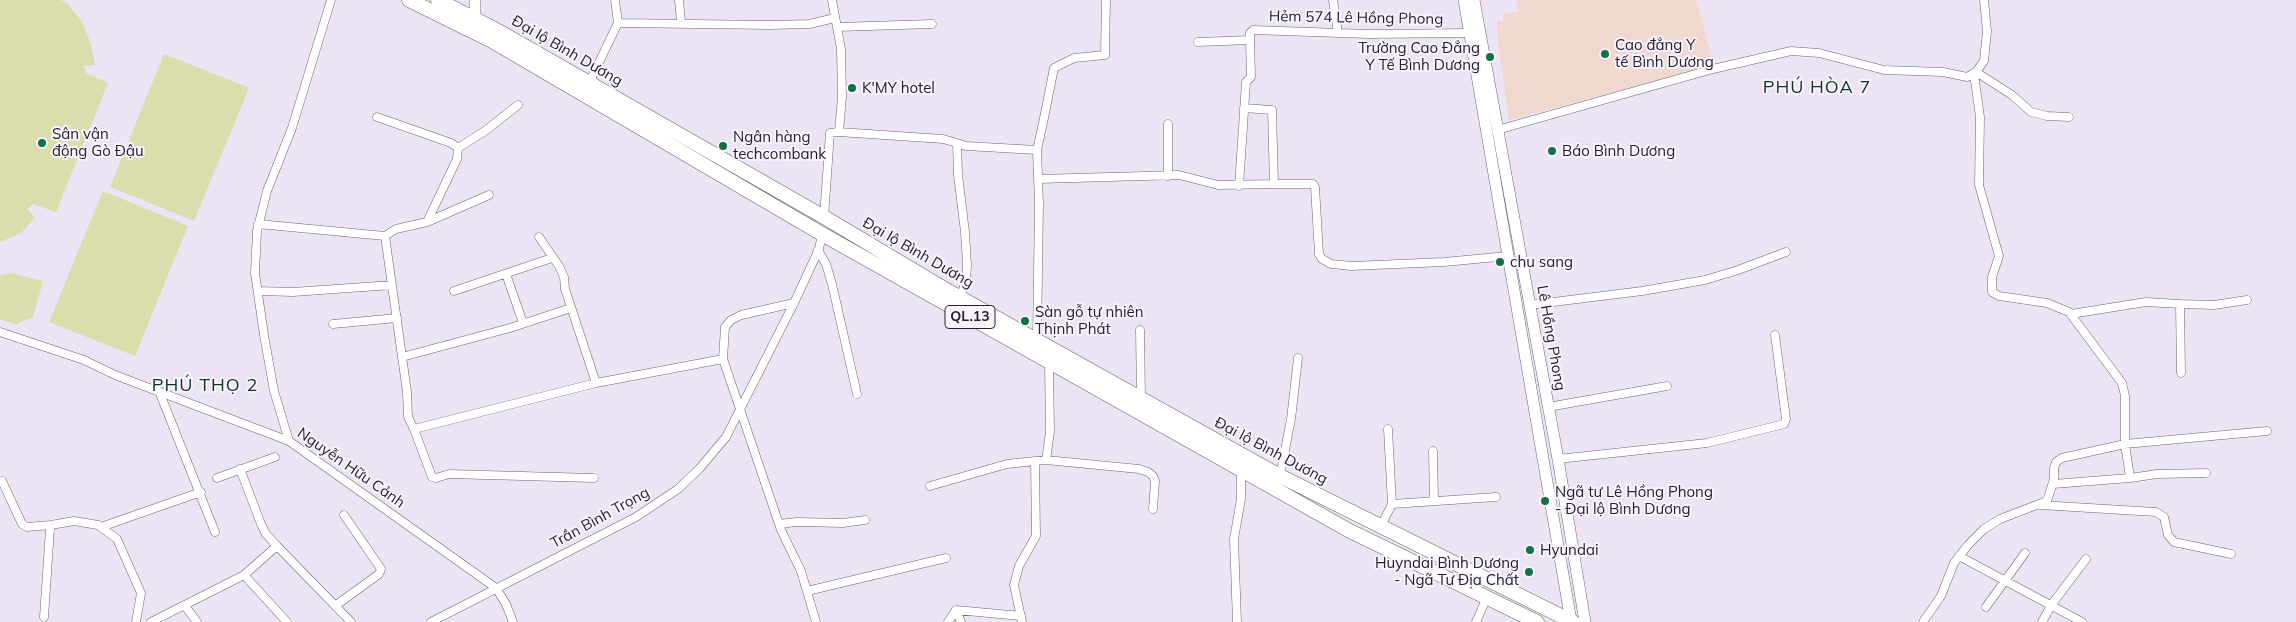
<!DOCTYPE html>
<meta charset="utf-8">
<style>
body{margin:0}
canvas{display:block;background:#ece4f4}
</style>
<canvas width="2296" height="622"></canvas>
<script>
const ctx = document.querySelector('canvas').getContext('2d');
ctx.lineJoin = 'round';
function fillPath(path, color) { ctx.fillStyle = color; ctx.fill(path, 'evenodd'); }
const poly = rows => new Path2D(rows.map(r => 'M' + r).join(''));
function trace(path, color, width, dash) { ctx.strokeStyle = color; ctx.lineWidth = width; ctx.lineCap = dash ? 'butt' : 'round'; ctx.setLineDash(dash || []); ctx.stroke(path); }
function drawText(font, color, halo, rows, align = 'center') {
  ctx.font = font + ' Mulish,sans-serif'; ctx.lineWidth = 4; ctx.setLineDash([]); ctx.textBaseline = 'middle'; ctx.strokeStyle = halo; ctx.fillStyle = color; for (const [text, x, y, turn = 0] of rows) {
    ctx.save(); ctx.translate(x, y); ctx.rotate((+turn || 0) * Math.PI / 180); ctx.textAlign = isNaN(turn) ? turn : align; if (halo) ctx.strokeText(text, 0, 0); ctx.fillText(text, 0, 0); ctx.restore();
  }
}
fillPath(poly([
 [1516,0,1696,0,1714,65,1509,120,1498,43,1497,22,1503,21,1503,14,1519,11]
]), '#f1d8cf');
fillPath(poly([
 [0,0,61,0,68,4,82,22,91,44,95,65,84,66,86,73,108,83,56,212,33,204,27,209,35,218,21,233,0,242],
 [164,54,249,88,194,221,110,187],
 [103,191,188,226,135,356,49,322],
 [11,273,43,281,33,318,24,320,17,325,0,319,0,275]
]), '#dbddad');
const street = poly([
 [615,0,618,23],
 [679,0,681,22],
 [1333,0,1338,33],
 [838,27,932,24],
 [1250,40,1250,33,1253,30,1369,34,1470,33],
 [1198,42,1250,40,1251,77,1246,82,1239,186],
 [1976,72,2012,95,2031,112,2047,116,2069,117],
 [1974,74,1980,117,1979,185,1999,256,1992,277,1992,292,1999,296,2047,303,2069,312,2113,371,2122,383,2125,396,2125,444,2130,478,2157,474,2206,473],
 [589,83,618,23,770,25,809,24,835,18],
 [1244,108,1272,110,1274,184,1313,184,1315,187,1319,254,1322,259,1331,264,1352,266,1444,262,1508,256],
 [377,117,451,143,458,148,457,159,427,222],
 [1168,124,1168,176],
 [1497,130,1713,69,1791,51,1819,53,1884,70,1943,72,1967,77,1976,72,1984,61,1987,31,1984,0],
 [839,132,943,139,957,143],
 [458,148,485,131,518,105],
 [1039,179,1179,175,1218,185,1274,184],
 [824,217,830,133,839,132,842,96,841,49,832,0],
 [258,224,385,236,396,229,427,222,489,195],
 [385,236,407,392,408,417,414,429,596,383,723,359,781,530,801,571,816,622],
 [539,237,559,266,564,277,565,289,596,383],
 [818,250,826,264,832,284,857,394],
 [506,274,523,323],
 [258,291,293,292,392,285],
 [454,291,552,258],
 [960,297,966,282,967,265,965,232,958,175,957,143,966,146,1037,150],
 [2180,304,2214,305,2247,300],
 [1529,305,1642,291,1705,280,1738,270,1786,252],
 [2071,314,2146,302,2180,304,2181,373],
 [333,324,397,318],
 [1140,330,1141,398],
 [0,332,84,360,115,375,289,441,496,588,506,604,513,622],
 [1037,340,1039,204,1037,150,1044,118,1054,68,1074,58,1105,55,1106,0],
 [402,357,510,328,571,308],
 [723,359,725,327,731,320,741,315,794,303],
 [159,391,215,532],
 [1548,407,1667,386],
 [414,429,432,477,436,478,449,474,594,478],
 [1388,429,1392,504],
 [289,441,274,391,264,335,255,273,257,231,267,191,292,128,331,0],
 [1433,451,1434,501],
 [1558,459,1707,443,1784,424,1786,419,1775,335],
 [1046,460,1139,469,1148,472,1153,476,1155,481,1153,509],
 [240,469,261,524,266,534,277,546],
 [1280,476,1291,419,1298,358],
 [217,478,275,457],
 [2,481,22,524,27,527,51,525],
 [2053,484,2130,478],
 [930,486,1007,464,1035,461],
 [2040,505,2156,512,2164,517,2168,535,2174,542,2231,554],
 [779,524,797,522,843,523,865,520],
 [1381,526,1392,504,1496,497],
 [101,527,201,492],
 [1959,556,2082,622],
 [244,575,287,622],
 [807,591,946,558],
 [185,606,197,622],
 [335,606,379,574,381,569,344,515],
 [1986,607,2025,553],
 [44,617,50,529,51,525,74,521,98,525,117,539,141,593,136,622],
 [151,622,244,575,277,546,351,622],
 [431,622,636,517,678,489,700,468,726,437,794,303,819,249,822,234],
 [948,622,956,610],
 [961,622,956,610,1021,616],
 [1022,622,1014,585,1019,566,1036,536,1035,461,1046,460,1050,432,1049,363],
 [1237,622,1234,539,1241,499,1241,470],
 [1476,622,1487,597],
 [1923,622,1941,596,1954,563,1968,545,1984,529,2000,519,2047,501,2054,479,2054,468,2056,462,2062,458,2125,444,2267,431],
 [2042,622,2052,604,2086,559]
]);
const secondary = poly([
 [475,0,475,19],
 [1464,0,1571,621],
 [1474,0,1558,459,1585,622]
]);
const highway = poly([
 [409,0,492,41,822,234,1348,530,1537,622],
 [438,0,502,33,824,217,943,288,1280,476,1573,622]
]);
trace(street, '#6a6370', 9);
trace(secondary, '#6a6370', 12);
trace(highway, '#6a6370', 15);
trace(street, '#fff', 8);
trace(secondary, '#fff', 11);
trace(highway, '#fff', 14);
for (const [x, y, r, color] of [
 [1605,54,5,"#147045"],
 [1490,57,5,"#147045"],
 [852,88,5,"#147045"],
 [42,143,5,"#147045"],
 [723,146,5,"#147045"],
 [1552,151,5,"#147045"],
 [1500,262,5,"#147045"],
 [1025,321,5,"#147045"],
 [1545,501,5,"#147045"],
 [1530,550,5,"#147045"],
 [1529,572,5,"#147045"]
]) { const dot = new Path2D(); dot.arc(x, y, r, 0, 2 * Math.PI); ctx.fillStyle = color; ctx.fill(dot); trace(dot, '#f9f2ff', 2); }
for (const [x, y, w] of [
 [970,317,50]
]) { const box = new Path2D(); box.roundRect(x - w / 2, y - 11.5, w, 23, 4); ctx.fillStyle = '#f9f2ff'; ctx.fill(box); trace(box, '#252227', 1); }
drawText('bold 14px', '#252227', null, [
 ["QL.13",970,317]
]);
drawText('15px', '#252227', '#f9f2ff', [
 ["Hẻm 574 Lê Hồng Phong",1356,18,1],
 ["Đại lộ Bình Dương",567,51,30],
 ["Đại lộ Bình Dương",918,253,30],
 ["Lê Hồng Phong",1551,338,80],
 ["Đại lộ Bình Dương",1271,451,28],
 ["Nguyễn Hữu Cảnh",351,468,35],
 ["Trần Bình Trọng",600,518,-29]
]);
drawText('15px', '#252227', '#f9f2ff', [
 ["Cao đẳng Y",1615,45],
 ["tế Bình Dương",1615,62],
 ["Trường Cao Đẳng",1480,48,"right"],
 ["Y Tế Bình Dương",1480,65,"right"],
 ["K'MY hotel",862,88],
 ["Sân vận",52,134],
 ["động Gò Đậu",52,151],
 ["Ngân hàng",733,137],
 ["techcombank",733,154],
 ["Báo Bình Dương",1562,151],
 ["chu sang",1510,262],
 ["Sàn gỗ tự nhiên",1035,312],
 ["Thịnh Phát",1035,329],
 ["Ngã tư Lê Hồng Phong",1555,492],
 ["- Đại lộ Bình Dương",1555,509],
 ["Hyundai",1540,550],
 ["Huyndai Bình Dương",1519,563,"right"],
 ["- Ngã Tư Địa Chất",1519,580,"right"]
], 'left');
ctx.letterSpacing = '1px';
drawText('18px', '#0d3621', '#f9f2ff', [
 ["PHÚ HÒA 7",1817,88],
 ["PHÚ THỌ 2",205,386]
]);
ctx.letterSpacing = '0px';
</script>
